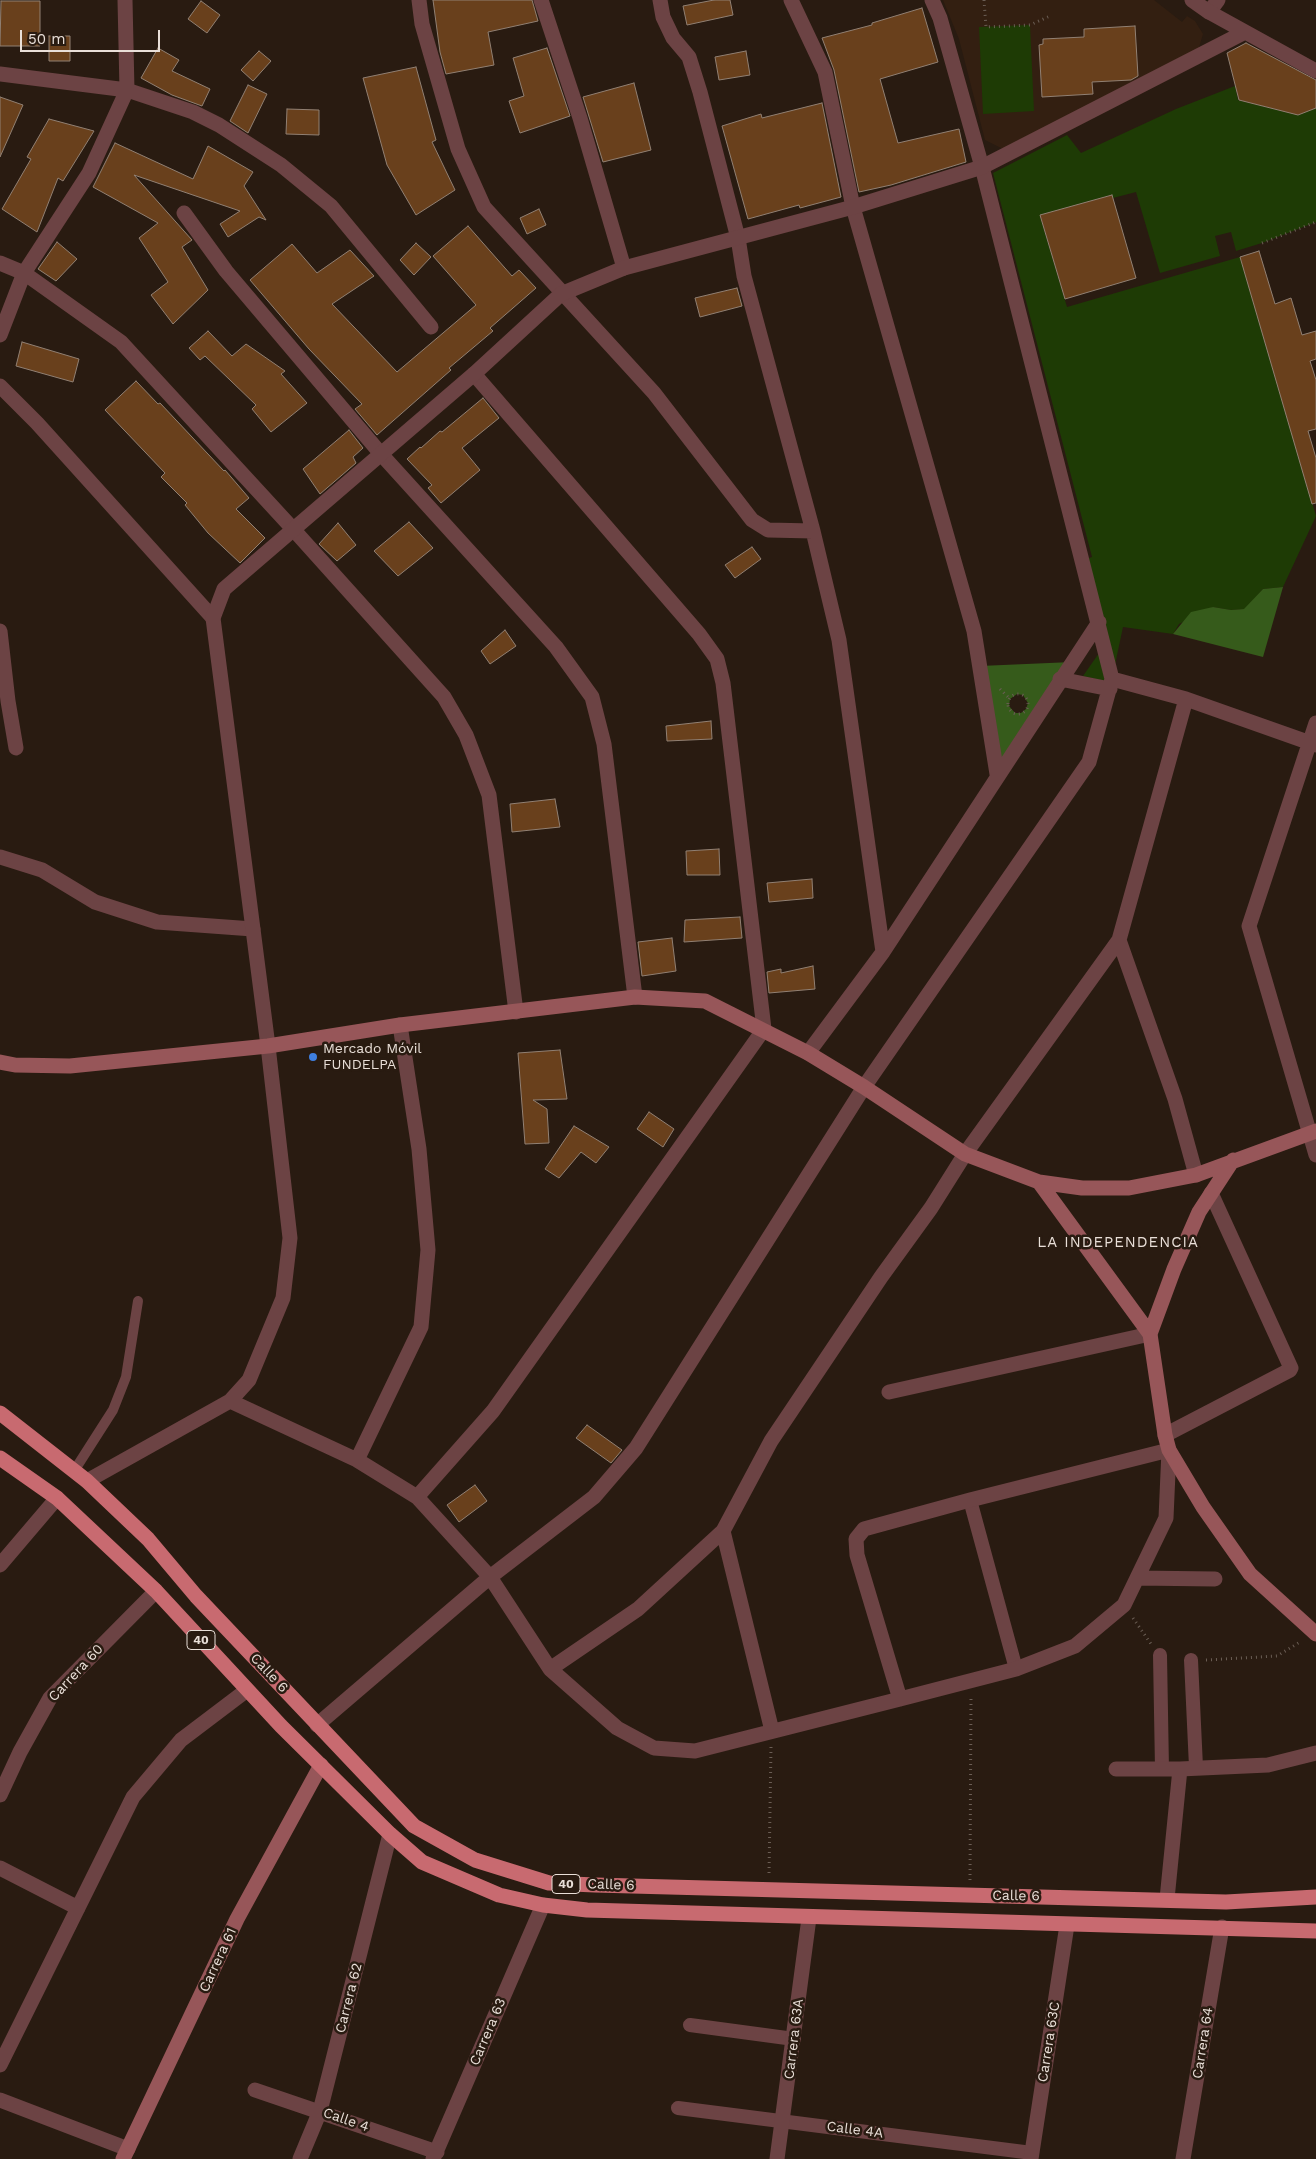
<!DOCTYPE html>
<meta charset="utf-8">
<style>
body{margin:0}
#map{position:relative;width:1316px;height:2159px;overflow:hidden;background:#291b11;font-family:"Work Sans",sans-serif}
canvas{display:block}
.scale{position:absolute;left:20px;top:30px;width:140px;height:22px;box-sizing:border-box;border:2px solid #e9dfd8;border-top:0;padding-left:6px;font-size:15px;line-height:18px;white-space:nowrap;color:#e9dfd8;-webkit-text-stroke:4px #291b11;paint-order:stroke}
</style>
<div id="map">
<canvas width="1316" height="2159"></canvas>
<div class="scale">50 m</div>
</div>
<script>
const ctx = document.querySelector('canvas').getContext('2d');
ctx.lineJoin = 'round';
function fillPath(path, color) { ctx.fillStyle = color; ctx.fill(path, 'evenodd'); }
const poly = rows => new Path2D(rows.map(r => 'M' + r).join(''));
function trace(path, color, width, dash) { ctx.strokeStyle = color; ctx.lineWidth = width; ctx.lineCap = dash ? 'butt' : 'round'; ctx.setLineDash(dash || []); ctx.stroke(path); }
function drawText(font, color, halo, rows, align = 'center') {
  ctx.font = font + ' "Work Sans",sans-serif'; ctx.lineWidth = 5; ctx.setLineDash([]); ctx.textBaseline = 'middle'; ctx.strokeStyle = halo; ctx.fillStyle = color; for (const [text, x, y, turn = 0] of rows) {
    ctx.save(); ctx.translate(x, y); ctx.rotate((+turn || 0) * Math.PI / 180); ctx.textAlign = isNaN(turn) ? turn : align; if (halo) ctx.strokeText(text, 0, 0); ctx.fillText(text, 0, 0); ctx.restore();
  }
}
fillPath(poly([
 [943,0,1154,0,1182,22,1187,16,1195,21,1203,34,1198,51,1003,149,985,140,959,39]
]), '#331f11');
fillPath(poly([
 [1030,25,1034,111,983,114,979,27],
 [1235,86,1238,100,1298,115,1316,108,1316,222,1262,243,1236,251,1231,232,1215,236,1220,256,1160,273,1136,192,1113,198,1111,195,1040,216,1067,307,1240,257,1316,516,1283,587,1263,589,1245,609,1231,610,1213,607,1179,624,1173,634,1123,627,1112,679,1083,560,1092,557,993,173,1067,135,1081,153,1176,109],
 [1099,653,1105,681,1083,676]
]), '#1e3b05');
fillPath(poly([
 [1283,587,1263,657,1173,634,1191,612,1213,607,1231,610,1244,609,1263,589],
 [1072,662,997,774,980,666],
 [1017,694,1023,695,1028,703,1026,709,1021,713,1015,713,1009,706,1010,699]
]), '#365b1b');
const building = poly([
 [433,0,532,0,538,21,488,32,494,65,446,74,440,52,433,0],
 [714,0,730,0,733,15,687,25,683,6,714,0],
 [1,1,40,1,40,46,0,46,1,1],
 [201,1,220,15,207,33,188,19,201,1],
 [922,8,938,62,880,79,898,143,959,129,966,162,891,185,859,192,834,70,822,38,872,25,872,23,922,8],
 [1135,26,1138,76,1131,80,1092,82,1093,94,1042,97,1039,45,1043,44,1043,39,1084,37,1084,29,1135,26],
 [49,36,70,36,70,61,49,61,49,36],
 [1246,43,1316,80,1316,108,1298,115,1239,100,1227,53,1246,43],
 [158,48,179,60,172,71,210,89,202,106,172,95,141,78,158,48],
 [547,48,570,116,520,133,509,101,524,96,513,58,547,48],
 [259,51,271,61,253,81,241,70,259,51],
 [746,51,750,75,719,80,715,57,746,51],
 [416,67,436,140,432,142,455,190,416,215,387,165,363,78,416,67],
 [634,83,651,150,603,162,583,97,634,83],
 [248,85,267,94,248,133,230,121,248,85],
 [0,97,23,105,0,157,0,97],
 [822,103,841,197,800,208,799,205,748,219,722,126,761,114,762,118,822,103],
 [287,109,319,110,319,135,286,134,287,109],
 [49,119,94,131,63,181,58,178,37,232,2,209,31,159,27,157,49,119],
 [115,143,193,179,208,146,253,172,244,186,266,220,259,217,228,237,220,224,240,211,134,175,192,240,182,247,208,290,173,324,151,295,168,282,139,238,158,223,93,187,115,143],
 [1112,195,1136,278,1065,299,1040,215,1112,195],
 [539,209,546,225,527,234,520,218,539,209],
 [468,226,512,276,519,270,536,288,490,328,493,331,449,368,451,370,377,435,355,409,362,404,309,349,250,280,292,244,317,273,350,250,374,276,332,304,397,372,476,305,433,256,468,226],
 [57,242,77,259,56,281,38,269,57,242],
 [416,243,431,257,414,275,400,260,416,243],
 [1259,251,1275,304,1291,298,1302,335,1316,331,1316,359,1310,361,1316,380,1316,429,1308,431,1316,458,1316,503,1312,504,1240,257,1259,251],
 [737,288,742,306,700,317,695,298,737,288],
 [208,331,232,356,246,344,285,371,281,374,307,403,271,432,252,409,256,405,205,356,200,360,189,348,208,331],
 [22,342,79,359,73,382,16,366,22,342],
 [136,381,158,404,160,403,224,471,225,470,249,498,236,509,265,538,240,563,208,533,185,505,187,503,161,477,165,473,105,410,136,381],
 [483,398,499,418,462,448,480,470,441,503,428,488,432,485,407,459,420,447,421,448,440,431,442,432,483,398],
 [349,430,363,448,353,457,356,463,320,494,303,469,349,430],
 [409,522,433,548,398,576,374,551,409,522],
 [338,523,356,545,337,561,319,544,338,523],
 [752,547,761,559,735,578,725,565,752,547],
 [505,630,516,646,490,664,481,651,505,630],
 [711,721,712,739,667,741,666,726,711,721],
 [555,799,560,827,512,832,510,804,555,799],
 [719,849,720,875,687,875,686,851,719,849],
 [812,879,813,898,769,902,767,883,812,879],
 [740,917,742,938,684,942,685,920,740,917],
 [672,938,676,971,642,976,638,942,672,938],
 [813,966,815,989,769,993,767,972,781,969,781,973,813,966],
 [560,1050,567,1099,533,1100,547,1109,549,1143,525,1144,518,1053,560,1050],
 [649,1112,674,1129,663,1147,637,1129,649,1112],
 [574,1126,609,1147,596,1163,581,1152,559,1178,545,1169,574,1126],
 [587,1425,622,1450,611,1463,576,1438,587,1425],
 [475,1485,487,1501,459,1522,447,1505,475,1485]
]);
fillPath(building, '#69401c');
trace(building, '#918073', 1);
trace(poly([
 [984,0,986,27,1030,25,1050,16],
 [1262,243,1316,222],
 [1000,689,1010,699],
 '1008 704a10 10 0 1 1 20 0a10 10 0 1 1-20 0Z',
 [1133,1618,1151,1644],
 [1206,1660,1277,1656,1300,1642],
 [769,1873,771,1747],
 [970,1880,971,1697]
]), '#6b5e55', 3, [1, 4]);
trace(poly([
 [74,1471,113,1410,126,1377,138,1301]
]), '#6c4344', 10);
trace(poly([
 [970,1500,1016,1669],
 [1160,1655,1162,1769],
 [1191,1660,1196,1767],
 [690,2025,794,2039],
 [678,2108,1032,2153]
]), '#6c4344', 14);
trace(poly([
 [419,0,422,24,458,149,484,207,654,393,752,520,768,530,813,531],
 [541,0,580,118,624,268],
 [660,0,663,17,673,38,689,57,700,92,738,238,744,276,813,531,839,640,883,952],
 [791,0,825,72,853,207,974,631,997,774],
 [1209,12,1218,0],
 [0,74,127,90,193,112,219,125,281,165,331,206,431,327],
 [184,213,226,271,381,454,556,647,592,697,604,744,635,997],
 [0,263,24,273,121,342,293,529,444,697,466,735,489,795,516,1012],
 [0,335,24,273,89,173,127,90,125,0],
 [0,386,37,423,213,618],
 [0,631,8,701,16,748],
 [1060,679,1110,689],
 [1112,679,1186,699,1316,745],
 [1316,723,1249,926,1316,1155],
 [0,857,42,870,95,902,157,922,253,929],
 [1119,940,1175,1099,1196,1175],
 [808,1053,883,952,1099,622],
 [889,1392,1150,1334],
 [230,1401,357,1460,417,1497,490,1577,550,1669,617,1728,654,1748,695,1751,900,1699,1016,1669,1075,1646,1124,1605,1166,1518,1169,1450,970,1500,864,1529,856,1539,857,1555,900,1699],
 [1165,1435,1290,1370,1291,1368,1211,1193],
 [357,1460,421,1327,428,1250,419,1149,400,1025],
 [87,1481,230,1401,249,1380,283,1298,290,1238,268,1046],
 [417,1497,493,1411,764,1029,723,683,717,659,699,634,474,374],
 [723,1531,772,1731],
 [0,1565,57,1498],
 [1137,1578,1215,1579],
 [550,1669,638,1609,723,1531,771,1441,881,1277,931,1208,965,1154,1119,940,1186,699],
 [317,1725,490,1577,594,1497,636,1448,864,1087,1089,762,1112,679,982,167,940,18,932,0],
 [1116,1769,1180,1769,1268,1765,1316,1753],
 [0,1795,20,1752,50,1698,156,1591],
 [0,1868,78,1908],
 [1167,1899,1180,1769],
 [0,2065,133,1797,181,1740,247,1690],
 [255,2090,437,2152],
 [0,2100,128,2149],
 [300,2159,320,2111,390,1834],
 [433,2159,543,1905],
 [777,2159,809,1918],
 [1031,2159,1067,1925],
 [1183,2159,1222,1927]
]), '#6c4344', 15);
trace(poly([
 [1192,0,1209,12,1316,71],
 [268,1046,213,618,224,589,474,374,561,294,624,268,853,207,982,167,1245,32]
]), '#6c4344', 15);
trace(poly([
 [0,1062,15,1065,70,1066,268,1046,400,1025,635,997,705,1001,808,1053,864,1087,965,1154,1039,1182,1082,1188,1129,1188,1196,1175,1316,1131],
 [1039,1182,1150,1334,1165,1435,1169,1450,1203,1507,1250,1574,1316,1634],
 [1150,1334,1174,1269,1199,1212,1233,1160],
 [123,2159,237,1919,321,1765]
]), '#975659', 15);
trace(poly([
 [0,1413,87,1481,148,1539,196,1596,414,1826,475,1860,549,1883,595,1885,1226,1902,1316,1897],
 [0,1458,57,1498,156,1591,281,1726,390,1834,422,1862,499,1895,543,1905,587,1910,1316,1931]
]), '#c86a70', 15);
for (const [x, y, r, color] of [
 [313,1057,5,"#3f7fe0"]
]) { const dot = new Path2D(); dot.arc(x, y, r, 0, 2 * Math.PI); ctx.fillStyle = color; ctx.fill(dot); trace(dot, '#291b11', 2); }
for (const [x, y, w] of [
 [201,1640,28],
 [566,1884,28]
]) { const box = new Path2D(); box.roundRect(x - w / 2, y - 9.5, w, 19, 4); ctx.fillStyle = '#291b11'; ctx.fill(box); trace(box, '#e9dfd8', 1); }
drawText('bold 12px', '#e9dfd8', null, [
 ["40",201,1640],
 ["40",566,1884]
]);
drawText('14px', '#e9dfd8', '#291b11', [
 ["Mercado Móvil",323,1049],
 ["FUNDELPA",323,1065]
], 'left');
drawText('14px', '#e9dfd8', '#291b11', [
 ["Carrera 60",76,1673,-47],
 ["Calle 6",269,1673,47],
 ["Calle 6",611,1885,2],
 ["Calle 6",1016,1896,1],
 ["Carrera 61",218,1960,-65],
 ["Carrera 62",349,1998,-76],
 ["Carrera 63",488,2032,-67],
 ["Carrera 63A",794,2039,-83],
 ["Carrera 63C",1049,2042,-81],
 ["Carrera 64",1203,2043,-81],
 ["Calle 4",346,2120,19],
 ["Calle 4A",855,2130,7]
]);
ctx.letterSpacing = '1px';
drawText('15px', '#e9dfd8', '#291b11', [
 ["LA INDEPENDENCIA",1118,1243]
]);
ctx.letterSpacing = '0px';
</script>
